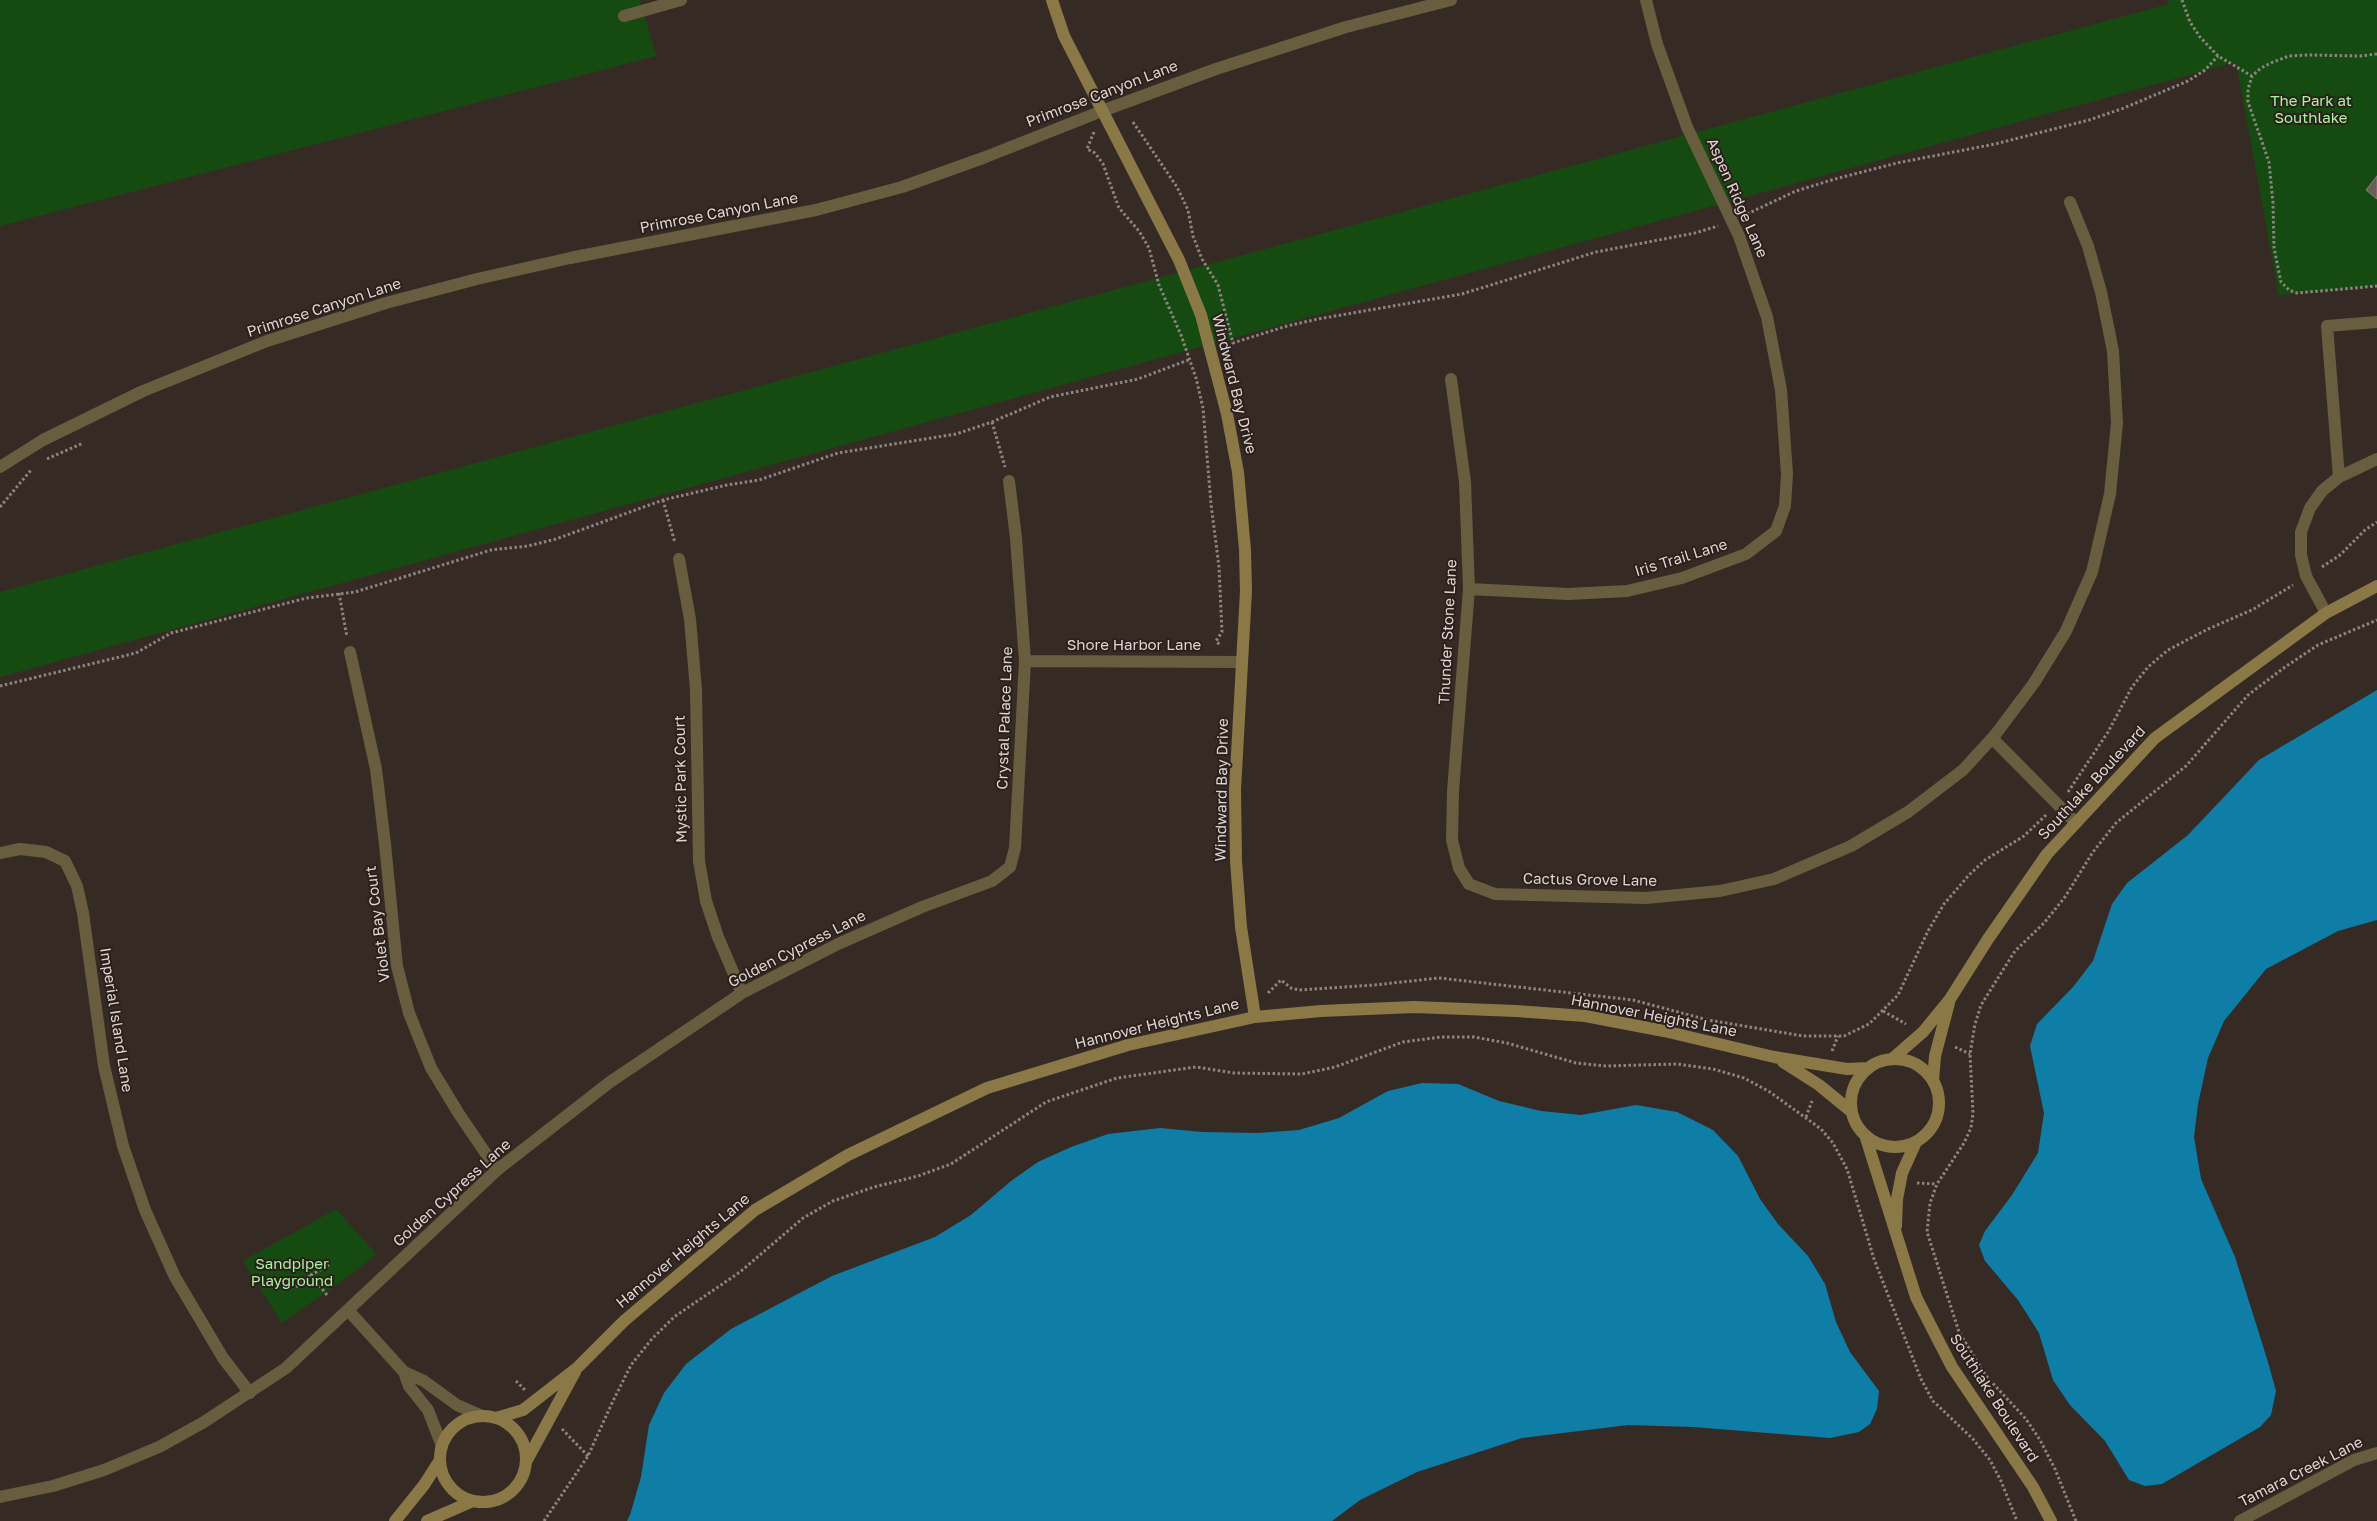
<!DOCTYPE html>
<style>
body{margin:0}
canvas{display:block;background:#362a25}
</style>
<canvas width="2377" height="1521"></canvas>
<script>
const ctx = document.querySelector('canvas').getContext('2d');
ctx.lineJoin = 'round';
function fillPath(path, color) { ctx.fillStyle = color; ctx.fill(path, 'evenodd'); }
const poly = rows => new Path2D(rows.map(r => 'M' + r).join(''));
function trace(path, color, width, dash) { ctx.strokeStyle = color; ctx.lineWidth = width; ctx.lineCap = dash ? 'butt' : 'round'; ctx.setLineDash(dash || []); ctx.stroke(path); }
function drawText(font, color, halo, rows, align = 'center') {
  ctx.font = font + ' "Golos Text",sans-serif'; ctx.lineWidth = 4; ctx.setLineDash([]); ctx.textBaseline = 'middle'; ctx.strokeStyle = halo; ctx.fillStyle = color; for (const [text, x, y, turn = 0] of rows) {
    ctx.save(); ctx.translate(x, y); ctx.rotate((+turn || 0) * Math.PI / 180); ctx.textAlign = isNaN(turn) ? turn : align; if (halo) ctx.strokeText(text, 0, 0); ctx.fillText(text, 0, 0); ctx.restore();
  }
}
fillPath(poly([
 [0,0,640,0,656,56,0,226],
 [2168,0,2377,0,2377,286,2279,295,2236,62,0,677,0,592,2169,4],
 [336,1209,376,1254,353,1273,282,1323,243,1261]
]), '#154b10');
fillPath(poly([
 [2377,690,2377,920,2338,931,2266,969,2224,1021,2208,1058,2198,1104,2194,1137,2201,1179,2235,1257,2268,1362,2276,1391,2271,1415,2260,1427,2162,1484,2145,1486,2129,1480,2105,1441,2070,1405,2053,1380,2039,1333,2018,1300,1985,1261,1979,1245,1985,1231,2012,1195,2038,1153,2044,1113,2030,1046,2037,1024,2073,987,2093,961,2112,904,2127,883,2188,835,2259,760],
 [1422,1083,1458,1084,1499,1101,1541,1111,1581,1115,1636,1105,1677,1112,1713,1130,1738,1156,1760,1199,1778,1224,1808,1256,1825,1284,1836,1322,1850,1352,1879,1391,1877,1409,1870,1424,1859,1432,1830,1438,1693,1427,1628,1425,1522,1438,1417,1472,1360,1500,1332,1521,627,1521,630,1515,641,1477,649,1425,664,1393,686,1364,731,1329,832,1276,935,1237,971,1215,1011,1181,1038,1162,1071,1147,1108,1134,1160,1128,1202,1132,1258,1133,1299,1130,1339,1118,1388,1091]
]), '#0e7ea6');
const building = poly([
 [2377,176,2377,199,2366,190,2377,176]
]);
fillPath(building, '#6a5c57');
trace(building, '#8d7e79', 1);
trace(poly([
 [2182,0,2190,22,2200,37,2218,56,2252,76],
 [2377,54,2360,56,2309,55,2289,56,2273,62,2261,68,2252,76,2248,89,2248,102,2269,162,2273,203,2274,248,2281,282,2289,290,2297,293,2377,286],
 [1133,122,1177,187,1188,210,1193,236,1202,259,1218,285,1233,343,1287,326,1318,319,1462,294,1596,252,1695,233,1718,226],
 [1094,132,1087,149,1095,153,1103,164,1119,208,1139,231,1149,248,1159,285,1181,335,1196,378,1203,408,1211,504,1219,567,1222,632,1216,641,1220,645],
 [1747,214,1796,191,1835,179,1897,163,1995,144,2089,120,2124,108,2188,81,2205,70,2218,56],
 [992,422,1005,467],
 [47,459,83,443],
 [663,500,675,543],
 [0,507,31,470],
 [2322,567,2340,555,2365,530,2377,522],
 [339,593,347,637],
 [0,686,136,653,171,633,307,598,355,592,491,550,528,546,556,539,663,500,727,485,759,480,838,453,956,434,992,422,1050,397,1138,379,1191,359],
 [2068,792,2108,732,2132,687,2148,667,2168,650,2208,629,2252,610,2293,585],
 [1268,993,1281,980,1291,988,1299,990,1374,985,1439,978,1633,1000,1708,1020,1803,1036,1844,1036,1869,1024,1898,995,1928,931,1944,904,1969,875,1985,860,2024,836,2046,815],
 [1883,1011,1906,1024],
 [1955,1047,1970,1054],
 [1832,1051,1838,1036],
 [1806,1117,1812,1101],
 [1917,1183,1937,1184],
 [296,1287,311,1275],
 [327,1295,311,1275,329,1265],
 [516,1381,525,1390],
 [562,1429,588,1456],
 [544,1521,588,1456,612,1403,631,1365,651,1340,674,1317,740,1272,803,1218,833,1201,874,1187,918,1176,951,1164,1046,1102,1117,1078,1196,1067,1234,1073,1302,1074,1335,1067,1403,1042,1441,1037,1474,1037,1507,1043,1576,1063,1606,1066,1677,1064,1713,1069,1744,1078,1770,1092,1821,1129,1833,1143,1847,1169,1874,1259,1921,1379,1933,1401,1973,1439,1990,1460,2001,1481,2017,1521],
 [2076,1521,2055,1469,2040,1440,2026,1419,1986,1376,1959,1332,1927,1232,1930,1203,1937,1184,1964,1143,1971,1128,1973,1113,1970,1054,1975,1024,1981,1005,2015,951,2044,923,2065,897,2093,852,2116,823,2186,766,2248,695,2285,667,2318,645,2377,620]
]), '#8d837f', 3, [2.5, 2.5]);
trace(poly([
 [2339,477,2327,326,2377,322],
 [2326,613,2306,576,2301,555,2301,532,2310,508,2322,491,2339,477,2377,459]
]), '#685e3f', 12);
trace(poly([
 [624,16,681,0],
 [1451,379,1465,482,1469,589,1453,791,1452,840,1459,868,1469,884,1495,894,1646,898,1720,891,1774,879,1851,846,1908,812,1963,770,1995,735,2034,683,2066,631,2092,572,2110,494,2117,423,2113,351,2101,292,2088,246,2070,202],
 [0,467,43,440,143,391,267,341,386,303,477,279,570,258,816,210,902,187,983,158,1102,111,1216,69,1346,27,1451,0],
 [679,559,690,619,696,690,699,861,706,901,718,937,742,993],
 [1469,589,1568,594,1627,591,1682,578,1746,554,1776,531,1785,506,1787,474,1781,390,1767,317,1739,236,1687,127,1657,44,1646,0],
 [350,652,376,769,385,844,397,966,409,1013,431,1068,459,1114,497,1170],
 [1025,661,1242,662],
 [1993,739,2076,823],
 [0,853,20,849,46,852,65,861,77,886,83,913,104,1066,123,1146,145,1210,175,1277,223,1358,250,1393],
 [348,1310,404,1372,409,1386,428,1410,442,1446],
 [404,1372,424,1381,457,1405,482,1416],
 [0,1497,53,1486,104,1470,159,1447,204,1422,286,1368,497,1170,610,1082,742,993,838,944,922,907,992,881,1010,867,1015,848,1025,661,1016,538,1009,481],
 [2240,1521,2354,1460,2377,1453]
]), '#685e3f', 12);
trace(poly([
 [1052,0,1064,36,1179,260,1201,315,1227,414,1238,472,1245,550,1246,591,1235,790,1236,861,1241,927,1255,1017],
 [1892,1059,1923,1032,1950,999,1988,939,2047,854,2155,738,2326,613,2377,586],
 '1851 1103a44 44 0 1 1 88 0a44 44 0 1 1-88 0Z',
 [1783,1062,1819,1085,1852,1112],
 [1933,1081,1935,1056,1949,1003],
 [1865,1135,1916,1297,1952,1367,2033,1487,2051,1521],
 [1896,1226,1897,1199,1902,1173,1916,1142],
 '440 1459a43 43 0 1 1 86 0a43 43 0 1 1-86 0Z',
 [496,1418,523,1410,577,1368,624,1321,755,1210,848,1155,987,1088,1128,1045,1255,1017,1321,1011,1414,1007,1516,1011,1585,1016,1664,1031,1774,1057,1847,1069,1868,1068],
 [526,1462,575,1372],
 [395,1521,424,1485,440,1460],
 [427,1521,473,1501]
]), '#8a7946', 12);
drawText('15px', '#ded5d2', '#2c201c', [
 ["Primrose Canyon Lane",1102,94,-21],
 ["Aspen Ridge Lane",1737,198,66],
 ["Primrose Canyon Lane",719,213,-11],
 ["Primrose Canyon Lane",324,308,-18],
 ["Windward Bay Drive",1234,384,76],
 ["Iris Trail Lane",1681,558,-17],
 ["Thunder Stone Lane",1448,632,-87],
 ["Shore Harbor Lane",1134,645],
 ["Crystal Palace Lane",1005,718,-88],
 ["Mystic Park Court",681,779,-91],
 ["Southlake Boulevard",2092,783,-47],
 ["Windward Bay Drive",1222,790,-89],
 ["Cactus Grove Lane",1590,880,1],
 ["Violet Bay Court",378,924,-97],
 ["Golden Cypress Lane",797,949,-27],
 ["Hannover Heights Lane",1654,1016,11],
 ["Imperial Island Lane",116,1020,81],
 ["Hannover Heights Lane",1157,1024,-14],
 ["Golden Cypress Lane",452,1193,-42],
 ["Hannover Heights Lane",683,1251,-40],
 ["Southlake Boulevard",1994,1398,57],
 ["Tamara Creek Lane",2301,1472,-27]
]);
drawText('15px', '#a6f39e', '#2c201c', [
 ["The Park at",2311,101],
 ["Southlake",2311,118],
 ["Sandpiper",292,1264],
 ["Playground",292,1281]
]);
</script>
